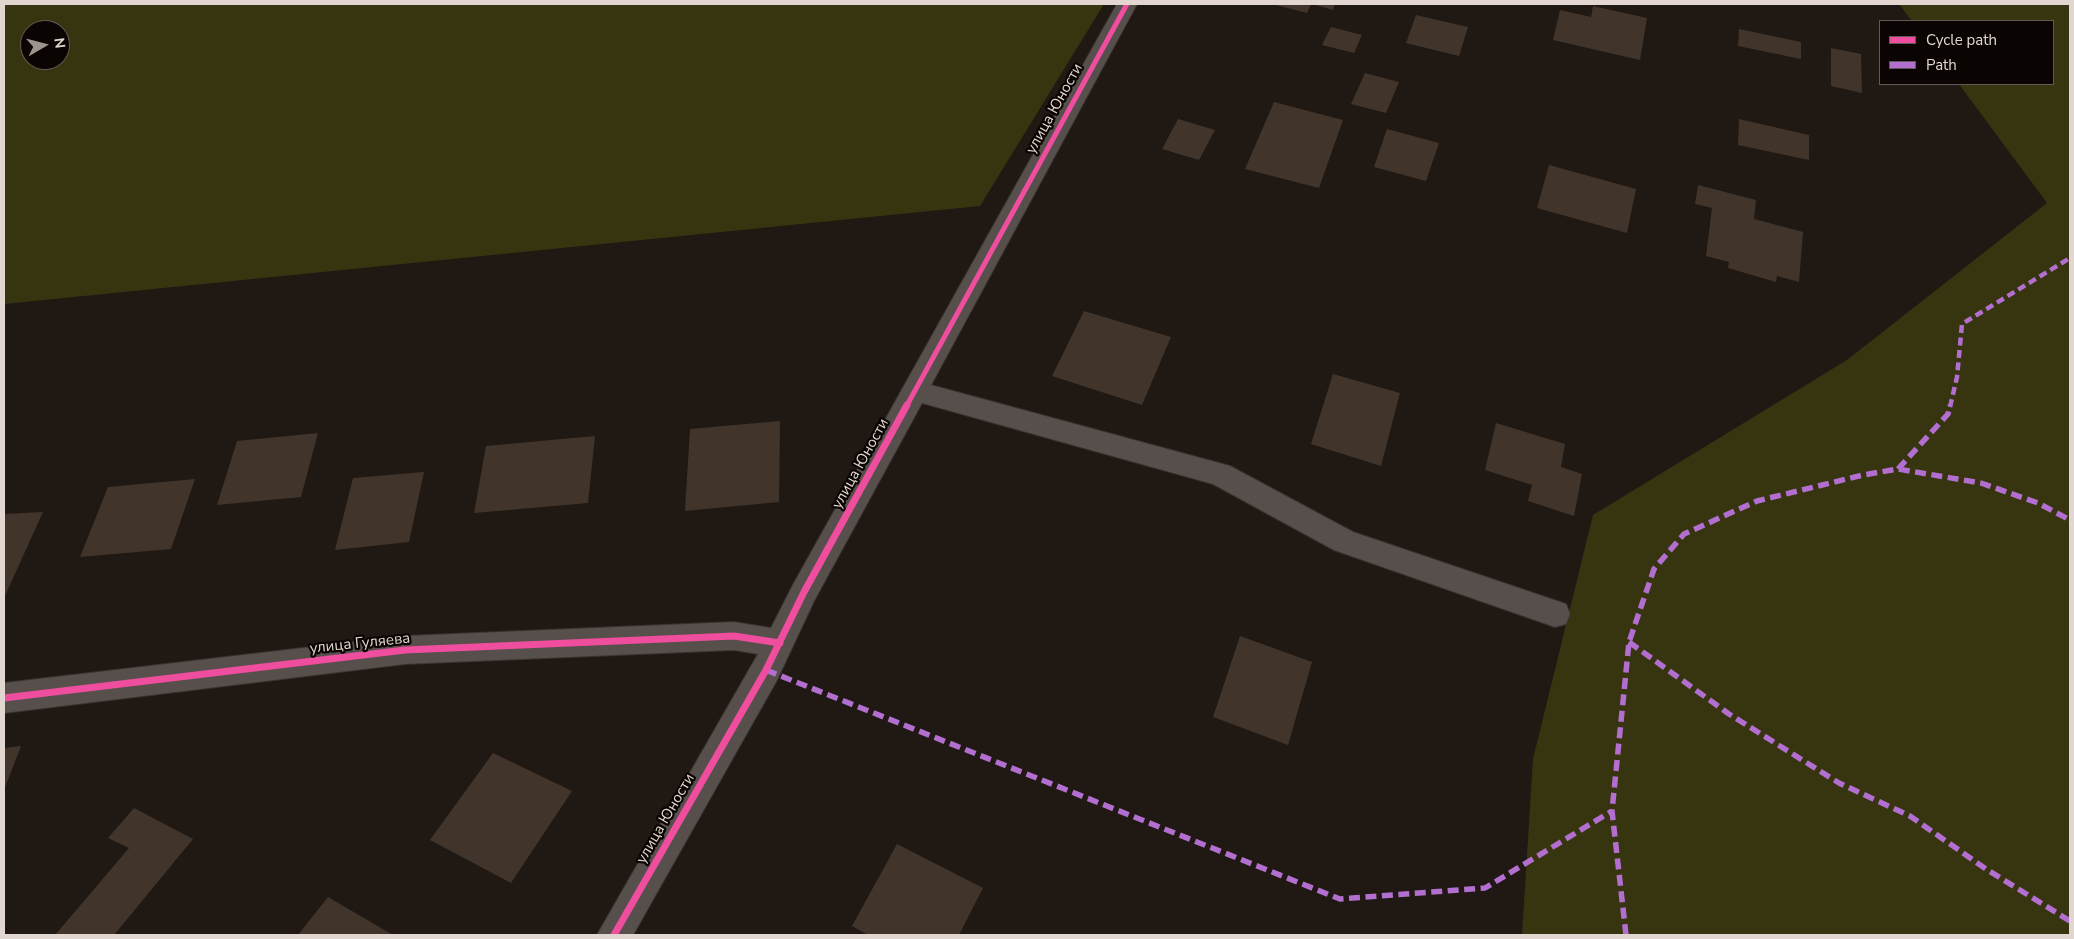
<!DOCTYPE html>
<meta charset="utf-8">
<style>
body{margin:0}
#map{position:relative;width:2074px;height:939px;overflow:hidden;background:#201813;font-family:"Nunito Sans",sans-serif}
canvas{display:block}
.frame{position:absolute;inset:0;border:5px solid #e2d7d0;pointer-events:none}
.legend{position:absolute;left:1879px;top:20px;width:175px;height:65px;box-sizing:border-box;background:#0a0503;border:1px solid #605955;margin:0;padding:6px 9px;list-style:none;font-size:15px;color:#e2d7d0}
.legend li{display:flex;align-items:center;gap:10px;height:25px}
.legend b{width:25px;border:1px solid #605955}
.north{position:absolute;left:20px;top:20px;width:50px;height:50px;box-sizing:border-box;background:#0a0503;border:1px solid #605955;border-radius:50%;rotate:82deg;font-size:14px;font-weight:700;line-height:20px;text-align:center;color:#e2d7d0}
.north::after{content:'';display:block;margin:auto;width:18px;height:22px;background:#9e948e;clip-path:polygon(50% 0,100% 100%,50% 72%,0 100%)}
</style>
<div id="map">
<canvas width="2074" height="939"></canvas>
<div class="frame"></div>
<ul class="legend">
<li><b style="height:6px;background:#ef4d9e"></b>Cycle path</li>
<li><b style="height:6px;background:#b36fd0"></b>Path</li>
</ul>
<div class="north">N</div>
</div>
<script>
const ctx = document.querySelector('canvas').getContext('2d');
ctx.lineJoin = 'round';
function fillPath(path, color) { ctx.fillStyle = color; ctx.fill(path, 'evenodd'); }
const poly = rows => new Path2D(rows.map(r => 'M' + r).join(''));
function trace(path, color, width, dash) { ctx.strokeStyle = color; ctx.lineWidth = width; ctx.lineCap = dash ? 'butt' : 'round'; ctx.setLineDash(dash || []); ctx.stroke(path); }
function drawText(font, color, halo, rows, align = 'center') {
  ctx.font = font + ' "Nunito Sans",sans-serif'; ctx.lineWidth = 4.5; ctx.setLineDash([]); ctx.textBaseline = 'middle'; ctx.strokeStyle = halo; ctx.fillStyle = color; for (const [text, x, y, turn = 0] of rows) {
    ctx.save(); ctx.translate(x, y); ctx.rotate((+turn || 0) * Math.PI / 180); ctx.textAlign = isNaN(turn) ? turn : align; if (halo) ctx.strokeText(text, 0, 0); ctx.fillText(text, 0, 0); ctx.restore();
  }
}
fillPath(poly([
 [7,4,1104,4,980,206,4,304,4,5],
 [30,30,60,30,60,60,30,60],
 [1899,4,2070,4,2070,935,1522,935,1533,759,1593,515,1847,360,2047,203,1959,84,2053,84,2053,21,1912,21]
]), '#363510');
fillPath(poly([
 [1272,4,1311,4,1307,13],
 [1312,4,1335,4,1333,10],
 [1593,6,1647,18,1640,60,1553,40,1560,10,1591,17],
 [1416,15,1468,27,1459,56,1406,43],
 [1331,27,1362,35,1354,53,1322,45],
 [1739,29,1801,42,1801,59,1738,46],
 [1831,48,1861,54,1862,93,1831,86],
 [1365,73,1399,82,1386,113,1351,104],
 [1274,102,1343,120,1319,188,1245,169],
 [1178,119,1215,130,1199,160,1162,149],
 [1739,119,1809,135,1809,160,1738,145],
 [1387,129,1439,143,1426,181,1374,167],
 [1549,165,1636,189,1627,233,1537,208],
 [1698,185,1756,200,1754,219,1803,232,1799,282,1777,276,1776,282,1728,268,1729,262,1706,256,1712,208,1695,204],
 [1084,311,1171,337,1142,405,1052,376],
 [1333,374,1400,393,1381,466,1311,444],
 [780,421,779,502,685,511,690,429],
 [1496,423,1565,444,1561,467,1582,474,1574,516,1528,501,1532,485,1485,470],
 [318,433,301,497,217,505,237,441],
 [595,436,588,503,474,513,486,446],
 [424,472,409,542,335,550,353,478],
 [195,479,171,549,80,557,108,487],
 [43,512,4,598,4,514],
 [1240,636,1312,662,1288,745,1213,717],
 [21,746,4,790,4,748],
 [493,753,572,791,511,883,430,840],
 [134,808,193,839,114,935,55,935,129,848,108,838],
 [897,844,983,888,959,935,868,935,852,926],
 [328,897,393,935,298,935]
]), '#41352b');
const minor = poly([
 [1117,4,1137,4,931,385,1230,466,1353,532,1566,604,1570,614,1566,624,1555,627,1334,550,1213,484,922,403,814,601,777,680,633,935,597,935,758,654,734,650,405,664,4,713,4,683,405,636,734,622,771,628,794,583,1117,4]
]);
trace(minor, '#39322e', 2);
fillPath(minor, '#564f4b');
trace(poly([
 [1950,407,1957,377,1962,324,2070,258]
]), '#b36fd0', 4.5, [8, 4.5]);
trace(poly([
 [1898,469,1948,414,1950,405],
 [1629,642,1729,714,1839,783,1910,816,1986,869,2070,921],
 [766,670,1340,899,1485,888,1612,811],
 [1626,935,1612,811,1629,642,1654,569,1684,534,1757,501,1863,475,1898,469,1981,483,2038,503,2070,520]
]), '#b36fd0', 5.5, [11, 5.5]);
trace(poly([
 [906,407,1127,4]
]), '#ef4d9e', 5);
trace(poly([
 [4,698,405,650,734,636,780,643],
 [614,935,766,670,804,592,907,405]
]), '#ef4d9e', 7);
drawText('15px', '#e2d7d0', '#0a0503', [
 ["улица Юности",1055,109,-61],
 ["улица Юности",861,464,-61],
 ["улица Гуляева",360,644,-6],
 ["улица Юности",666,819,-60]
]);
</script>
